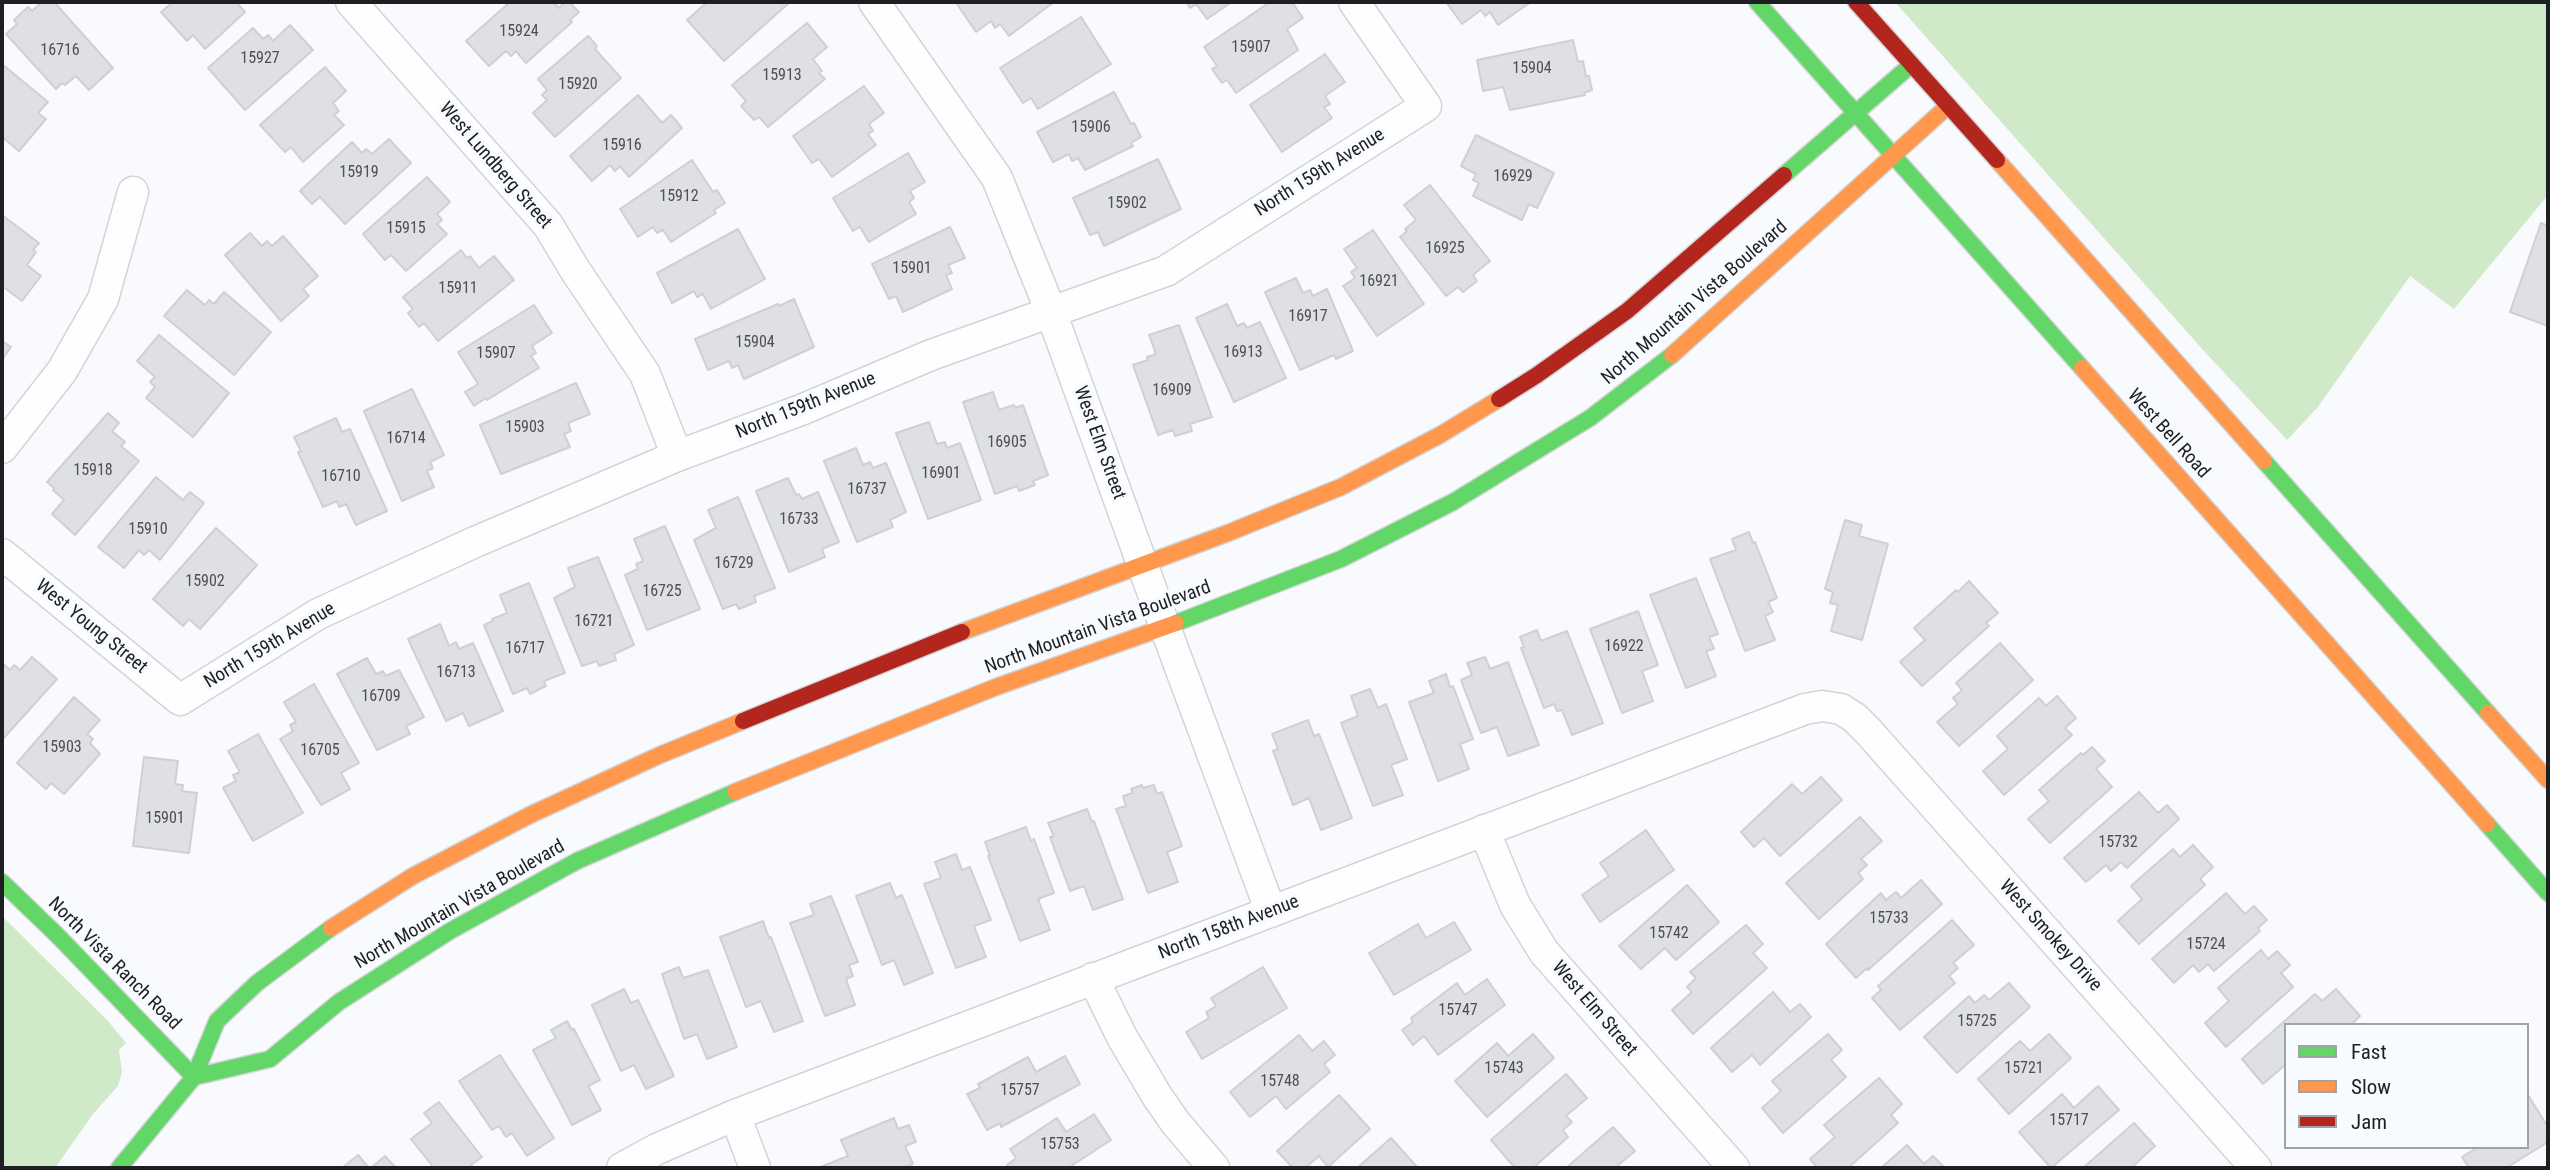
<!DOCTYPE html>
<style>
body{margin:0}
#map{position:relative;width:2550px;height:1170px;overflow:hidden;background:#f8fafd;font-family:"Roboto Condensed",sans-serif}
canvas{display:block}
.frame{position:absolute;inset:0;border:4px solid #1e1f22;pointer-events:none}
.legend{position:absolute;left:2284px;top:1023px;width:245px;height:126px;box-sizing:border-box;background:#f7fafe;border:2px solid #a0a2a6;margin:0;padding:9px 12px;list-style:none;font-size:21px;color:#1e1f22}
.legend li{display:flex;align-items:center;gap:14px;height:35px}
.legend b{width:35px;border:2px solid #a0a2a6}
</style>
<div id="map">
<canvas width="2550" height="1170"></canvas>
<div class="frame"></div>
<ul class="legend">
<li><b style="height:9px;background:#63d668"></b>Fast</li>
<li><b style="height:9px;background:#ff974d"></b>Slow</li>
<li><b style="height:9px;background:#b3261e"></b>Jam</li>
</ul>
</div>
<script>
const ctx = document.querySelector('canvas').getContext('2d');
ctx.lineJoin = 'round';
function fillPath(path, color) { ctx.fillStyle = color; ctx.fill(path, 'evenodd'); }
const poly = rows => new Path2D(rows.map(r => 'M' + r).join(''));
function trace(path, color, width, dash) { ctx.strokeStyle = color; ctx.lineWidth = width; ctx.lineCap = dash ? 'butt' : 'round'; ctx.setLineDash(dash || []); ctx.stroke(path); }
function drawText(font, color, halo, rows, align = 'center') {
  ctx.font = font + ' "Roboto Condensed",sans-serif'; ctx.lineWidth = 7; ctx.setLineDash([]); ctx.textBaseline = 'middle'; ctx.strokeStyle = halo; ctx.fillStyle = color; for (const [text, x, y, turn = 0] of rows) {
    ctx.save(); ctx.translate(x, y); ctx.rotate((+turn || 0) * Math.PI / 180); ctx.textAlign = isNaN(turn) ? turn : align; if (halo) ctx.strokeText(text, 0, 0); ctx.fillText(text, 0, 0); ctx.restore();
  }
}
fillPath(poly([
 [1895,2,2548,2,2548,195,2454,309,2410,276,2318,407,2287,440,2203,350],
 [2,916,108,1021,126,1043,119,1050,122,1072,118,1086,93,1114,55,1168,2,1168]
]), '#cfe9c9');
const building = poly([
 [42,2,54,2,113,68,89,90,76,76,65,85,62,83,56,89,6,34,17,24,14,20,28,7,32,11,42,2],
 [173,2,236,2,245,12,205,49,193,35,187,41,161,12,173,2],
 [510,2,553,2,559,8,565,2,569,2,579,12,570,20,572,22,526,63,516,51,511,56,506,51,489,66,466,41,510,2],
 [707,2,790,2,724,61,687,20,707,2],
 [961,2,1054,2,1009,36,1000,24,995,28,991,21,976,32,957,4,961,2],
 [1186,2,1232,2,1207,19,1196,4,1190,8,1186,2],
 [1270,2,1292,2,1303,18,1287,29,1298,50,1236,93,1227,80,1222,83,1212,69,1217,66,1204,47,1270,2],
 [1446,2,1531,2,1498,25,1490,12,1485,16,1481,10,1462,24,1446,2],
 [1081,17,1111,64,1038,109,1031,98,1023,103,1000,68,1081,17],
 [807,23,827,47,813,59,822,71,819,73,825,79,768,127,759,117,754,120,741,106,746,101,732,85,807,23],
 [290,25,313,50,245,110,208,68,253,28,263,39,268,35,273,41,290,25],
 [588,36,597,46,595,49,621,78,555,137,533,113,547,100,542,95,547,90,538,79,588,36],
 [1573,40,1578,62,1583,61,1586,76,1589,76,1592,90,1584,93,1585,95,1510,110,1503,87,1483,91,1477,60,1573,40],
 [1325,54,1345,82,1325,96,1330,104,1324,107,1332,118,1282,152,1250,105,1325,54],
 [2,64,48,102,38,113,46,119,19,151,2,137,2,64],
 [325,67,346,91,333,103,339,111,334,115,344,125,303,162,291,147,285,152,260,125,325,67],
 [864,86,884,113,869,124,873,131,868,134,876,145,832,177,819,159,812,163,793,136,864,86],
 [1114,92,1131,124,1134,123,1141,137,1131,143,1133,146,1085,170,1078,158,1072,161,1069,154,1053,162,1037,132,1114,92],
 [638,95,662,123,671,115,682,128,629,177,620,166,615,171,610,165,592,181,570,156,638,95],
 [1476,135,1554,173,1537,208,1529,204,1522,220,1473,196,1479,183,1473,180,1476,174,1461,166,1476,135],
 [389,139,411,163,345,224,320,197,312,204,300,191,352,142,362,153,366,149,372,154,389,139],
 [908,153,925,182,910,191,914,198,909,202,916,214,869,242,860,227,853,231,833,198,908,153],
 [1158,159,1181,209,1104,246,1098,232,1090,235,1073,198,1158,159],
 [692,160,713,192,717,190,725,203,714,210,716,213,671,242,663,230,657,233,653,227,638,237,620,209,692,160],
 [427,177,450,202,437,214,442,220,437,224,447,234,406,271,391,255,385,260,363,234,427,177],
 [1430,185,1490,261,1473,275,1477,281,1463,292,1458,287,1446,296,1400,237,1407,231,1405,229,1416,220,1404,205,1430,185],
 [2,215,39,243,33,250,36,252,27,265,41,276,22,301,2,286,2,215],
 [2541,223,2548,226,2548,326,2510,312,2541,223],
 [950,227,965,258,948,265,952,273,946,275,952,289,903,312,896,296,889,299,872,264,950,227],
 [738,229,765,279,711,309,703,294,697,297,694,291,672,303,657,273,738,229],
 [1373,230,1424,304,1377,336,1343,286,1355,278,1351,272,1357,268,1344,249,1373,230],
 [250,233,262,246,267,241,272,246,283,236,318,276,303,289,309,296,281,321,225,255,250,233],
 [461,250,467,258,470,256,479,268,494,256,514,280,438,341,424,323,419,327,408,313,413,309,403,297,461,250],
 [1296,278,1303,293,1310,290,1313,296,1327,289,1353,351,1336,359,1334,355,1300,370,1265,292,1296,278],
 [187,290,205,305,209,300,214,304,224,292,271,332,234,375,164,316,187,290],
 [794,299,814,347,744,379,738,365,732,368,729,361,708,370,695,339,778,304,779,306,794,299],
 [1227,304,1237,326,1244,323,1247,328,1260,322,1286,378,1234,402,1196,318,1227,304],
 [534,305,552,333,532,346,536,353,531,356,539,368,487,400,486,398,474,406,465,392,478,384,458,352,534,305],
 [1179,325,1212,417,1190,424,1192,431,1175,436,1173,430,1158,435,1133,365,1148,360,1147,357,1156,354,1149,335,1179,325],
 [159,335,229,393,193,437,146,398,155,387,150,382,155,377,137,361,159,335],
 [2,341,11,347,2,360,2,341],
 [576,383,590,414,568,423,571,431,564,434,570,447,501,474,480,425,576,383],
 [412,389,444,455,430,462,433,468,427,471,434,487,402,501,364,411,412,389],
 [993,392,999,410,1014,405,1015,408,1023,405,1048,475,1033,481,1035,485,1019,491,1017,486,995,494,963,402,993,392],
 [108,413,119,423,112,431,125,442,121,446,139,461,75,535,52,514,64,500,53,490,54,488,47,482,108,413],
 [336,418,342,432,350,429,387,511,356,525,346,504,339,507,337,501,323,507,298,452,301,451,294,437,336,418],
 [929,422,937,444,945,442,947,448,960,443,981,500,928,519,896,433,929,422],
 [856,448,863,465,870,462,873,468,886,463,906,512,890,520,893,527,857,542,824,461,856,448],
 [156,477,183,500,190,492,204,503,160,560,149,550,144,555,139,550,124,568,98,547,156,477],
 [788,478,796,495,799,494,802,499,818,492,839,542,822,549,825,557,789,572,756,491,788,478],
 [738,497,775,588,754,596,756,602,739,609,736,604,723,609,694,540,716,528,708,510,738,497],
 [1845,520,1862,525,1859,536,1888,544,1862,640,1831,631,1838,605,1830,603,1833,592,1825,589,1845,520],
 [665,526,700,609,647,630,625,575,638,569,636,564,643,561,634,539,665,526],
 [216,528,257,565,200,629,189,619,183,626,153,599,216,528],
 [1749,532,1753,543,1755,542,1777,598,1768,602,1773,612,1765,616,1775,640,1745,651,1710,559,1736,550,1732,539,1749,532],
 [598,557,634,645,614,654,616,660,599,666,597,661,582,666,554,598,575,587,568,568,598,557],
 [1696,578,1718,634,1709,637,1714,649,1706,651,1716,676,1686,688,1650,595,1696,578],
 [1969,581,1998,613,1986,623,1989,626,1922,686,1900,662,1925,640,1914,628,1956,590,1958,592,1969,581],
 [529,583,565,673,544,681,546,686,530,694,527,688,513,694,484,625,493,621,492,619,507,613,500,595,529,583],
 [1638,611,1658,665,1642,671,1653,701,1622,713,1590,629,1638,611],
 [440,624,449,646,456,642,459,649,473,643,503,711,469,726,463,713,446,721,408,639,440,624],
 [1537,630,1541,641,1567,631,1603,723,1572,735,1562,710,1557,711,1554,704,1544,708,1521,648,1524,647,1520,637,1537,630],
 [2000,643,2033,680,1959,746,1937,722,1958,704,1953,698,1962,690,1956,683,2000,643],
 [32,657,57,679,2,740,2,663,10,670,14,665,20,670,32,657],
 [1485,657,1490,669,1508,662,1539,745,1508,756,1497,727,1481,733,1461,680,1472,675,1467,663,1485,657],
 [367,658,376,674,383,671,386,676,399,670,424,717,406,726,410,734,377,750,337,674,367,658],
 [1446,674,1450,687,1453,686,1473,739,1460,744,1469,769,1438,781,1409,702,1434,693,1429,681,1446,674],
 [314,684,359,763,341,773,350,789,321,805,280,739,293,731,290,725,296,722,284,702,314,684],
 [1370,689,1378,708,1386,704,1407,759,1391,765,1403,795,1373,806,1341,723,1358,716,1351,696,1370,689],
 [2057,696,2076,718,2065,728,2072,735,2004,795,1983,771,2008,749,1997,736,2039,698,2046,706,2057,696],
 [74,697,100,720,87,734,93,739,90,743,100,754,64,794,51,783,46,789,17,763,74,697],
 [1308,720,1314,736,1319,734,1352,818,1321,830,1309,798,1293,805,1273,751,1278,749,1272,734,1308,720],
 [258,734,303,813,253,841,223,788,236,781,233,775,240,772,228,751,258,734],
 [2092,747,2105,761,2096,769,2112,787,2050,843,2028,819,2049,801,2039,790,2081,753,2083,755,2092,747],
 [144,757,178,761,175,784,183,785,182,791,197,793,189,853,133,846,144,757],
 [1821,777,1842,800,1780,856,1764,838,1754,847,1741,832,1792,784,1802,794,1821,777],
 [1142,785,1143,788,1154,785,1157,794,1162,792,1182,846,1167,852,1178,882,1148,893,1116,809,1126,806,1123,796,1133,793,1131,789,1142,785],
 [2139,792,2158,813,2167,805,2179,819,2127,868,2121,862,2111,871,2106,865,2086,882,2064,858,2139,792],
 [1087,809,1092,822,1094,821,1123,899,1093,910,1084,886,1070,891,1050,837,1054,836,1048,823,1087,809],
 [1860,817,1882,841,1861,859,1867,865,1858,873,1863,879,1819,919,1786,883,1860,817],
 [1026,827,1031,841,1034,839,1054,893,1038,899,1050,930,1020,941,988,856,990,856,985,842,1026,827],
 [1646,830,1674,870,1600,922,1582,895,1609,876,1600,863,1646,830],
 [2193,845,2213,867,2200,879,2205,885,2139,944,2118,921,2142,899,2131,886,2173,849,2180,857,2193,845],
 [956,854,962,870,970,867,991,920,974,926,986,957,956,968,924,884,941,878,935,862,956,854],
 [1921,880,1942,904,1868,970,1867,968,1856,978,1826,944,1881,893,1886,900,1896,892,1901,898,1921,880],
 [890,883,896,898,902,895,933,973,904,985,894,960,882,965,856,896,890,883],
 [1687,885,1719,922,1676,960,1665,948,1641,969,1619,946,1687,885],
 [2226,893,2245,914,2254,906,2267,920,2258,928,2260,931,2214,971,2208,964,2199,972,2193,965,2174,983,2152,959,2226,893],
 [831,896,858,962,849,965,853,976,846,979,855,1005,825,1016,790,923,814,915,810,904,831,896],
 [1952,920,1974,945,1953,963,1958,968,1949,976,1955,983,1900,1030,1872,998,1881,990,1878,986,1952,920],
 [763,921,769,938,771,937,803,1021,774,1032,761,1001,746,1007,720,937,763,921],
 [1454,922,1471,950,1394,995,1369,953,1418,924,1426,938,1454,922],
 [1746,925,1763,944,1753,953,1767,968,1693,1034,1672,1010,1692,992,1687,987,1696,978,1690,972,1746,925],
 [2261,950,2268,959,2277,951,2290,965,2281,973,2293,987,2226,1047,2205,1023,2229,1001,2218,988,2261,950],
 [679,967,683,978,708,970,737,1047,707,1059,697,1034,684,1039,662,974,679,967],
 [1263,967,1287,1008,1202,1059,1186,1032,1209,1018,1206,1012,1216,1006,1211,998,1263,967],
 [1487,979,1505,1005,1438,1055,1424,1036,1413,1045,1402,1030,1413,1022,1411,1018,1457,983,1465,995,1487,979],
 [2009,983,2030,1007,1957,1073,1924,1037,1969,996,1975,1003,1984,995,1989,1000,2009,983],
 [624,989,631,1003,638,1000,674,1076,646,1089,634,1065,621,1071,592,1005,624,989],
 [2336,989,2360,1016,2351,1025,2286,1025,2286,1068,2284,1066,2263,1084,2242,1059,2315,994,2322,1001,2336,989],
 [1773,992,1790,1012,1800,1004,1811,1017,1760,1065,1752,1055,1732,1072,1711,1048,1773,992],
 [567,1021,572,1030,574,1029,600,1080,588,1086,601,1110,572,1125,533,1050,556,1038,551,1030,567,1021],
 [1533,1034,1554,1058,1487,1117,1455,1081,1497,1043,1508,1056,1533,1034],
 [1828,1034,1842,1050,1831,1060,1846,1077,1783,1133,1762,1108,1781,1091,1772,1081,1828,1034],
 [2049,1034,2071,1058,2009,1114,1978,1079,2020,1041,2030,1051,2049,1034],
 [1299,1035,1312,1051,1324,1041,1335,1055,1324,1064,1330,1072,1286,1109,1276,1096,1250,1117,1230,1092,1299,1035],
 [500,1055,554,1138,527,1156,512,1133,506,1137,499,1126,492,1130,459,1081,500,1055],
 [1065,1056,1080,1084,1001,1127,1000,1123,987,1130,967,1094,980,1088,978,1084,1028,1057,1036,1072,1065,1056],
 [1566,1074,1587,1098,1566,1116,1572,1122,1563,1130,1568,1137,1533,1168,1515,1168,1491,1140,1566,1074],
 [1879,1078,1902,1104,1891,1115,1898,1123,1848,1168,1818,1168,1810,1159,1835,1137,1824,1125,1879,1078],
 [2098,1086,2119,1110,2051,1168,2019,1132,2062,1094,2074,1108,2098,1086],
 [1339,1095,1370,1129,1328,1167,1319,1156,1305,1168,1293,1168,1277,1151,1339,1095],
 [2528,1095,2548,1127,2548,1142,2506,1168,2469,1168,2462,1157,2478,1147,2527,1147,2528,1095],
 [439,1102,482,1157,471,1165,474,1168,434,1168,411,1139,432,1123,424,1113,439,1102],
 [1094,1114,1111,1140,1068,1168,1009,1168,1007,1165,1016,1158,1010,1149,1057,1118,1066,1132,1094,1114],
 [894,1118,898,1129,909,1125,916,1142,905,1146,913,1164,902,1168,818,1168,848,1156,841,1140,894,1118],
 [2134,1123,2155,1146,2131,1168,2083,1168,2134,1123],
 [1613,1127,1635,1151,1615,1168,1566,1168,1613,1127],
 [1391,1138,1418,1168,1357,1168,1391,1138],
 [1907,1145,1924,1164,1933,1156,1945,1168,1881,1168,1907,1145],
 [358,1155,369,1168,342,1168,358,1155],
 [385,1156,396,1168,371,1168,385,1156]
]);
fillPath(building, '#dee0e3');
trace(building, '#cfd0d3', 2);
const street = poly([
 [351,2,548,225,575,270,645,374,677,456],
 [874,2,997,178,1051,312,1165,627,1271,912],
 [2,448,62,371,103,299,133,192],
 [2,554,180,700,318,614,475,542,677,456,801,410,931,355,1166,271,1426,106,1354,2],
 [1484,830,1515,905,1544,952,1734,1168],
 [1093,978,1122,1037,1157,1096,1175,1122,1214,1168],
 [735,1115,755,1168],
 [622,1168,657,1149,735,1115,1805,709,1822,706,1841,709,1855,718,1868,731,2256,1168]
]);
const fast = poly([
 [1757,2,2082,368],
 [1784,175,1911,65],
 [2264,461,2488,713],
 [1176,623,1341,559,1453,502,1590,418,1672,355],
 [2487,824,2548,893],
 [2,882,58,936,194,1077],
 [194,1077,270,1059,339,1002,450,931,577,861,735,792],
 [119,1168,194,1077,217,1021,257,983,331,928]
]);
const slow = poly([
 [1997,160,2264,461],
 [1672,355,1948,106],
 [2082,368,2487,824],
 [962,632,1228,533,1341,487,1440,435,1499,399],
 [2488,713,2548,780],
 [735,792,996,687,1176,623],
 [331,928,413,876,530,815,660,755,743,721]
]);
const jam = poly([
 [1856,2,1997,160],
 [1499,399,1537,375,1627,311,1784,175],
 [743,721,962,632]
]);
trace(street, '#d3d4d6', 33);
trace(fast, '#d3d4d6', 19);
trace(slow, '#d3d4d6', 19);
trace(jam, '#d3d4d6', 19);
trace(street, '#fefeff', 30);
trace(fast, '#63d668', 16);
trace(slow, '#ff974d', 16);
trace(jam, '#b3261e', 16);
drawText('16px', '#4e4f52', null, [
 ["15924",519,32],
 ["15907",1251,48],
 ["16716",60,51],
 ["15927",260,59],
 ["15904",1532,69],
 ["15913",782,76],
 ["15920",578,85],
 ["15906",1091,128],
 ["15916",622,146],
 ["15919",359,173],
 ["16929",1513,177],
 ["15912",679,197],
 ["15902",1127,204],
 ["15915",406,229],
 ["16925",1445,249],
 ["15901",912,269],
 ["16921",1379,282],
 ["15911",458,289],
 ["16917",1308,317],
 ["15904",755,343],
 ["16913",1243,353],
 ["15907",496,354],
 ["16909",1172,391],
 ["15903",525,428],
 ["16714",406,439],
 ["16905",1007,443],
 ["15918",93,471],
 ["16901",941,474],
 ["16710",341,477],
 ["16737",867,490],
 ["16733",799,520],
 ["15910",148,530],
 ["16729",734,564],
 ["15902",205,582],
 ["16725",662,592],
 ["16721",594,622],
 ["16922",1624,647],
 ["16717",525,649],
 ["16713",456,673],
 ["16709",381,697],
 ["15903",62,748],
 ["16705",320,751],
 ["15901",165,819],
 ["15732",2118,843],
 ["15733",1889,919],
 ["15742",1669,934],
 ["15724",2206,945],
 ["15747",1458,1011],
 ["15725",1977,1022],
 ["15743",1504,1069],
 ["15721",2024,1069],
 ["15748",1280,1082],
 ["15757",1020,1091],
 ["15717",2069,1121],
 ["15753",1060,1145]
]);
drawText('19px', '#1e1f22', '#f7fafe', [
 ["West Lundberg Street",495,166,49],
 ["North 159th Avenue",1320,173,-32],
 ["North Mountain Vista Boulevard",1695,303,-41],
 ["North 159th Avenue",806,406,-22],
 ["West Bell Road",2168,434,48],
 ["West Elm Street",1099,443,70],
 ["West Young Street",91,627,39],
 ["North Mountain Vista Boulevard",1098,628,-20],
 ["North 159th Avenue",270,646,-31],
 ["North Mountain Vista Boulevard",460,905,-30],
 ["North 158th Avenue",1229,928,-21],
 ["West Smokey Drive",2050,936,48],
 ["North Vista Ranch Road",114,964,45],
 ["West Elm Street",1594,1009,49]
]);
</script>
